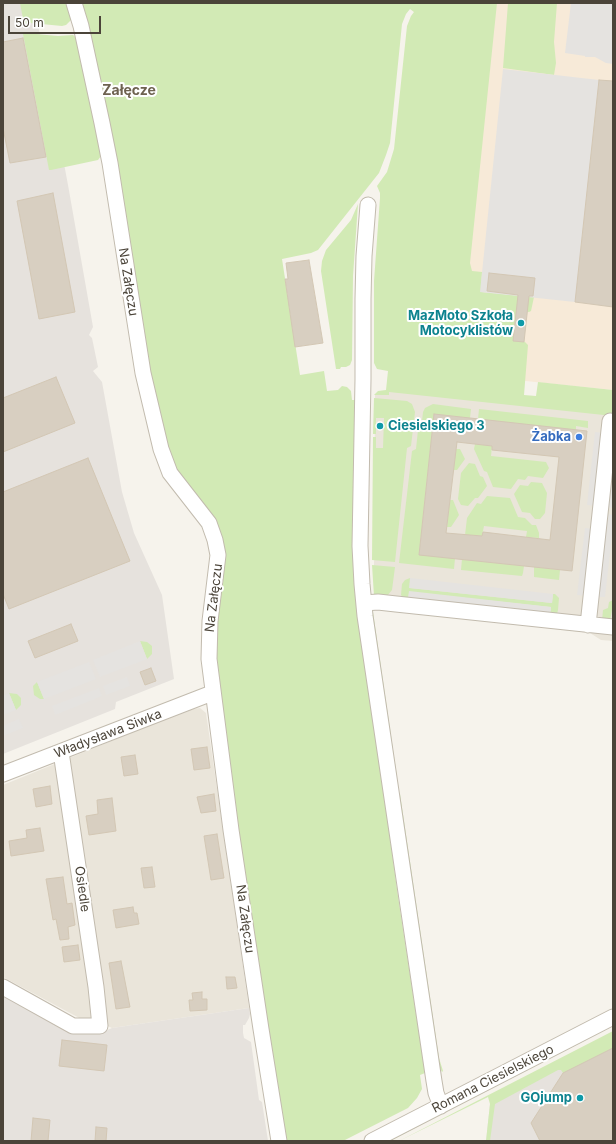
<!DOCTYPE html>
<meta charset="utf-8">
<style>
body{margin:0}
#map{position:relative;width:616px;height:1144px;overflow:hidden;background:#f6f3ec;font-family:Inter,sans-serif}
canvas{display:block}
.frame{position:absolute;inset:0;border:4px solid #4b4439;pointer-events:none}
.scale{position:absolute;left:8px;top:16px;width:93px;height:18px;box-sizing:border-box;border:2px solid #4b4439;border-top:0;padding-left:5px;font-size:12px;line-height:14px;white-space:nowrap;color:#4b4439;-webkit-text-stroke:3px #fff;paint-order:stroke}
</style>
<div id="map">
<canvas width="616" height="1144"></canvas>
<div class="frame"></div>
<div class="scale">50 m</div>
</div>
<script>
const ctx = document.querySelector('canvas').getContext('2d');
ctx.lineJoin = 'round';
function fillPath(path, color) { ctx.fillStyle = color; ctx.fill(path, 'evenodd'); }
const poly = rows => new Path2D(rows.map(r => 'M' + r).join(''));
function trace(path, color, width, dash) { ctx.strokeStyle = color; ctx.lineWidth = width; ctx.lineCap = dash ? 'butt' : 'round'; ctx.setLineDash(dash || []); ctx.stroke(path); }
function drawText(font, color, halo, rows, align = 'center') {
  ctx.font = font + ' Inter,sans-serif'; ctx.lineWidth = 4; ctx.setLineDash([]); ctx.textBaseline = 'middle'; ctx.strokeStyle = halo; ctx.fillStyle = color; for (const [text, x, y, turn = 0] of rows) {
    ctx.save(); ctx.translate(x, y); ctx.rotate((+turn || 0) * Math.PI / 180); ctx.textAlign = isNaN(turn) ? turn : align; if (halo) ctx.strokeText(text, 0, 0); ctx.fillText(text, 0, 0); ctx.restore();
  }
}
fillPath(poly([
 [394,389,613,408,613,641,601,640,590,633,378,609,374,569,375,394],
 [200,708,206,713,249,1008,112,1028,94,1020,83,1020,3,977,3,785,138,730,193,709]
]), '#eae5da');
fillPath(poly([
 [409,3,613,3,613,390,506,379,381,331,416,14,409,7]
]), '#f7ead8');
fillPath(poly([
 [3,3,34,3,68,185,93,327,89,335,92,338,98,367,93,371,102,382,122,492,134,533,162,595,174,679,116,702,115,709,3,754],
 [3,994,103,1032,112,1028,249,1008,250,1014,249,1018,245,1025,243,1025,243,1033,244,1038,251,1042,259,1100,262,1102,268,1141,3,1141],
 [613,1038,613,1141,486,1141,490,1104]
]), '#e6e2dd');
fillPath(poly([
 [20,3,65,3,70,12,71,20,66,25,62,26,31,23,21,24,20,20,23,19],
 [82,3,497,3,470,263,472,271,482,272,481,292,534,297,531,311,529,312,517,311,514,341,525,342,528,345,524,395,536,396,538,382,613,390,613,416,389,392,389,395,374,395,378,391,386,390,388,371,377,369,374,363,374,281,380,198,380,193,377,186,387,172,394,149,407,26,411,16,414,12,410,9,406,14,402,24,390,143,386,155,379,173,318,250,311,253,282,259,300,375,324,371,327,391,338,390,342,386,347,387,351,391,352,400,356,400,378,750,398,896,425,1073,420,1075,422,1089,417,1098,408,1108,343,1141,286,1141,273,1068,236,816,215,660,216,623,223,557,164,452],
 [508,3,557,3,554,42,556,63,554,75,503,68],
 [23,34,36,34,58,36,73,35,78,39,101,156,98,160,51,170,49,170],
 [358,204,353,276,352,360,350,365,346,367,341,367,340,369,336,369,321,271,322,261,326,250,351,220],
 [374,398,407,401,412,404,415,412,411,446,407,448,395,562,372,560,373,437,376,437,376,448,383,448,384,418,376,418,376,434,373,434],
 [433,404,471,409,470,418,434,414,419,554,455,558,454,569,399,563,412,451,416,449,418,430,421,430,423,412,425,408],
 [479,409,588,421,588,428,576,426,576,430,478,419],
 [475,444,492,446,491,456,546,462,549,468,543,478,528,476,525,480,518,479,511,489,493,487,487,472,484,471,474,449],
 [456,449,460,449,465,459,457,470,453,470],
 [469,463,475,464,480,476,483,477,487,486,478,498,475,498,468,506,461,505,458,499,461,473],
 [531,482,542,483,547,493,545,513,540,519,535,519,530,513,522,512,514,494,520,485,528,486],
 [487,496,510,498,518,517,525,518,532,525,536,525,539,533,539,538,526,537,527,531,484,526,482,536,465,535,467,518,477,503,481,504],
 [450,500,453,500,459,515,451,527,447,527],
 [462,559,524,566,523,573,522,576,461,570],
 [372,565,395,567,392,590,387,596,374,596],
 [534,567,560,570,559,580,534,577],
 [410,578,410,588,552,603,553,594,555,594,559,598,558,610,557,614,550,616,551,607,409,592,408,600,403,598,401,595,402,584,405,580],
 [613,600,613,610,612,610,610,621,602,621,603,610,608,608,609,602],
 [373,612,397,777,395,774,372,615],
 [140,641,147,642,152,646,152,654,147,659],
 [37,682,44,699,40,699,34,695,33,686],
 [9,693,17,694,21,698,21,705,16,710],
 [400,794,439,1058,443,1071,442,1072,439,1066,398,797],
 [613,1024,613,1026,390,1141,387,1141],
 [613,1031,613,1048,563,1073,561,1070,558,1070,495,1104,490,1141,486,1141,490,1104,488,1097,399,1141]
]), '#d2eab5');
fillPath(poly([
 [571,3,613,3,613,64,606,63,595,57,585,57,585,56,565,53],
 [503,69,599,80,575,302,480,292],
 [595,432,604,433,596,506,587,505],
 [613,439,613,508,606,507],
 [605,514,613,515,613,527,605,597,596,597],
 [585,528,594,529,587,596,577,595],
 [410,578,553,594,552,603,409,588],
 [409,591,551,607,550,616,408,600],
 [140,641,147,659,100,677,93,660],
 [89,662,96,679,44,699,37,682],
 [127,677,130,686,106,695,103,686],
 [99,688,102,696,55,715,52,706],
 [9,693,16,710,3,715,3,696],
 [19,719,23,728,3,736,3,726]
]), '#e5e3e0');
const building = poly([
 [23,38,46,157,10,163,3,128,3,42,23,38],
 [599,80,613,81,613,307,575,302,599,80],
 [53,193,75,312,39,319,17,201,53,193],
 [309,260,323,343,295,347,285,279,288,279,286,263,309,260],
 [489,273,535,278,533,296,529,296,524,342,513,341,518,295,487,291,489,273],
 [56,377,75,423,3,452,3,398,56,377],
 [434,414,587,431,572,571,419,555,434,414],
 [457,442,492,446,492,450,559,457,550,540,483,532,482,536,446,533,457,442],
 [88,458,130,561,9,609,3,594,3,492,88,458],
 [71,624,78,641,35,658,28,641,71,624],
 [151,668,156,681,145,685,140,672,151,668],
 [207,747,210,768,194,770,191,749,207,747],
 [135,755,138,774,124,776,121,757,135,755],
 [50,786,52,804,36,807,33,789,50,786],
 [214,794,216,811,201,813,197,797,214,794],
 [112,798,116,831,89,835,86,816,98,814,97,800,112,798],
 [40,828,44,851,11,856,9,841,27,838,26,830,40,828],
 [217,834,224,878,211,880,204,836,217,834],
 [152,867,155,887,144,888,141,868,152,867],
 [63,877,67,904,72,903,75,925,68,927,69,939,60,940,56,919,53,920,46,879,63,877],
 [133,907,134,913,137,913,139,924,116,928,113,910,133,907],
 [78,945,80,960,64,962,62,947,78,945],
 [121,961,130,1007,116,1009,109,963,121,961],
 [226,977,235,977,237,988,227,989,226,977],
 [202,992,202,999,207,999,207,1010,190,1011,189,1000,193,1000,192,993,202,992],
 [62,1040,107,1045,104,1071,59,1066,62,1040],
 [613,1048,613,1141,540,1141,531,1123,563,1073,613,1048],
 [33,1118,50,1120,48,1141,31,1141,33,1118],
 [96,1127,107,1128,106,1141,95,1141,96,1127]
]);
fillPath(building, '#d8cfc1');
trace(building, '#d3c7b4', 1);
const minor = poly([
 [74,3,81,26,102,123,110,163,143,373,161,449,170,473,209,523,215,540,218,555,210,621,209,659,231,830,261,1029,279,1141],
 [368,205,364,256,363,299,363,379,360,546,362,584,365,616,434,1081,436,1093,441,1106],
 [364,603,378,602,396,604,613,627],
 [588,625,610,421],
 [3,774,212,693],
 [3,987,73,1026,100,1026,96,987,61,752],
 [372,1141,613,1017]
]);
trace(minor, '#c2bbae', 17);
trace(minor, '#fff', 15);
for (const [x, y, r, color] of [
 [521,323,4,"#0f9aa8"],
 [380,426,4,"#0f9aa8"],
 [579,437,4,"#3f7fe0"],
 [580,1098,4,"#0f9aa8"]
]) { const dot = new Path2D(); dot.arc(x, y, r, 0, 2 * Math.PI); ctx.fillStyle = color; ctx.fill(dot); trace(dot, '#fff', 1.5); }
drawText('13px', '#4b4439', '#fff', [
 ["Na Załęczu",128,282,81],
 ["Na Załęczu",214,598,-83],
 ["Władysława Siwka",108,734,-21],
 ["Osiedle",82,889,82],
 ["Na Załęczu",245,919,82],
 ["Romana Ciesielskiego",493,1079,-27]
]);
drawText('bold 13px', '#0d838f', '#fff', [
 ["MazMoto Szkoła",513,316],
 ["Motocyklistów",513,331],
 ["Ciesielskiego 3",388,426,"left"],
 ["GOjump",572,1098]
], 'right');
drawText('bold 13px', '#366cbe', '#fff', [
 ["Żabka",571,437]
], 'right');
drawText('bold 14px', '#6e6250', '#fff', [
 ["Załęcze",129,91]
]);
</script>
